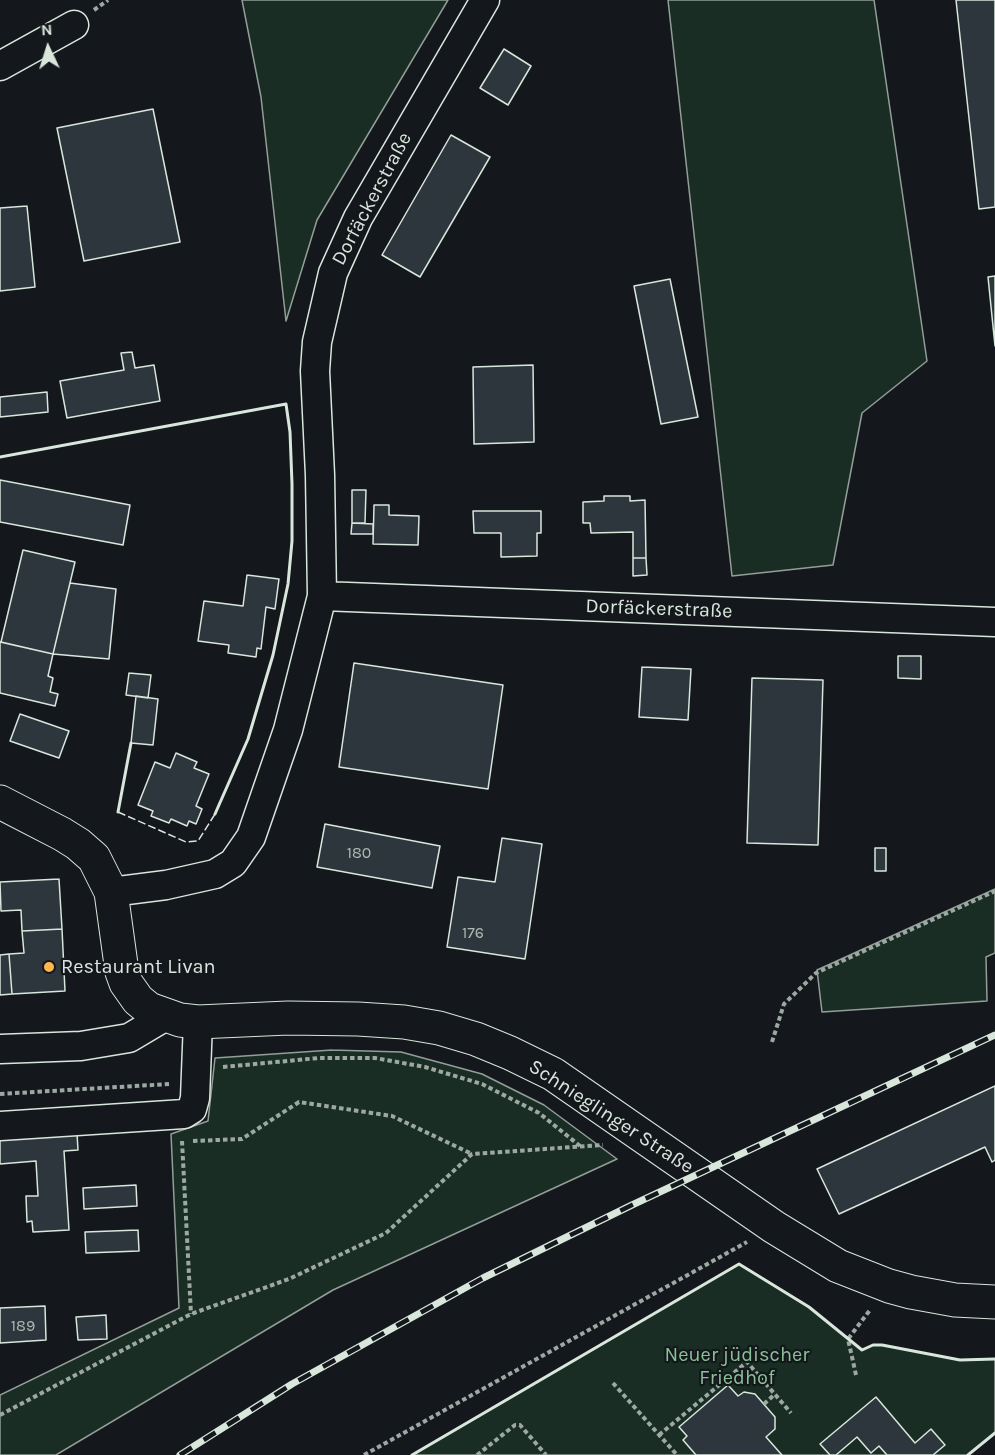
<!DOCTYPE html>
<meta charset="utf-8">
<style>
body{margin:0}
#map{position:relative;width:995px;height:1455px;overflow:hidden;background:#14181c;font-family:Karla,sans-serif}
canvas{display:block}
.north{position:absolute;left:18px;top:18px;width:60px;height:60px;-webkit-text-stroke:4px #14181c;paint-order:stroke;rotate:356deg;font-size:16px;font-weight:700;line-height:24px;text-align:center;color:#d8e6dc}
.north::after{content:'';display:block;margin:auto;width:21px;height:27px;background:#d8e6dc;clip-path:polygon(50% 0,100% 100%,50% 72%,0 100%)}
</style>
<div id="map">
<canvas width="995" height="1455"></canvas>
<div class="north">N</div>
</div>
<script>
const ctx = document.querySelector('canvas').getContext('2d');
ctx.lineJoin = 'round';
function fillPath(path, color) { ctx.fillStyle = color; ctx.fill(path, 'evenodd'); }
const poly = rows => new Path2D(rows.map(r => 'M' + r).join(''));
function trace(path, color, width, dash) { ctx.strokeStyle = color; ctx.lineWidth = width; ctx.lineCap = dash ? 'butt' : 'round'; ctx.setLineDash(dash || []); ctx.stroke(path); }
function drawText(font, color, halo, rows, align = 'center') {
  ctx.font = font + ' Karla,sans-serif'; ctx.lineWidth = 4.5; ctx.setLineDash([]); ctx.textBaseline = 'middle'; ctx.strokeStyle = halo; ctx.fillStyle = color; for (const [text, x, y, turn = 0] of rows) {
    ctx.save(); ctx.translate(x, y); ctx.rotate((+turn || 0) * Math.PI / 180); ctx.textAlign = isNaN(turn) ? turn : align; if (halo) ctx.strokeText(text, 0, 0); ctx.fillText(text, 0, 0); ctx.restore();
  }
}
const green = poly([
 [242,0,448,0,317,220,286,321,261,97,242,0],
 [668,0,874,0,927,361,862,413,833,565,732,576,668,0],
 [995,889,995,953,986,957,987,1001,822,1012,817,970,995,889],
 [332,1050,401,1052,482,1074,544,1105,617,1159,333,1290,56,1455,0,1455,0,1395,179,1308,171,1134,208,1121,215,1058,332,1050],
 [739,1264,809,1307,862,1350,873,1345,882,1345,960,1360,995,1359,995,1433,968,1455,412,1455,739,1264]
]);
fillPath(green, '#1a2d24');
trace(green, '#939e99', 1.5);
const building = poly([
 [956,0,995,0,995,207,979,209,956,0],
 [504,49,531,66,508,105,480,88,504,49],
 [153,109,180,242,84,261,57,128,153,109],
 [451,135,490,157,420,277,382,255,451,135],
 [27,206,35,287,0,291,0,208,27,206],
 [995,276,995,346,988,277,995,276],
 [670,279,698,417,661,424,634,286,670,279],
 [132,352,135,368,154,365,160,401,67,418,60,381,124,370,121,353,132,352],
 [533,365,534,442,474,444,473,367,533,365],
 [47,392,48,412,0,417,0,397,47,392],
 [0,480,130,505,123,545,0,522,0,480],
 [352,490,366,490,365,523,352,523,352,490],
 [604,496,630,496,630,501,645,500,646,558,633,558,633,532,591,533,590,523,583,523,583,502,604,501,604,496],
 [374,505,389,505,389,515,419,516,418,545,373,544,374,505],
 [473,511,541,511,541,533,537,533,537,556,501,557,501,533,474,533,473,511],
 [352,523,373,524,373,534,351,534,352,523],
 [23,550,75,562,53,654,1,642,23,550],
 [633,558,646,558,647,575,633,576,633,558],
 [247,575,279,579,275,609,266,607,261,649,257,648,256,657,228,653,229,645,198,641,204,601,243,606,247,575],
 [70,583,116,589,109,659,53,654,70,583],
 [0,642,53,654,48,676,53,678,50,692,58,694,55,706,0,693,0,642],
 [898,656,921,656,921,679,898,678,898,656],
 [354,663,503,685,488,789,339,767,354,663],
 [642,667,691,669,688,720,639,717,642,667],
 [129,673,151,675,148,698,126,695,129,673],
 [752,678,823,680,818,845,747,843,752,678],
 [136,696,158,699,153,745,131,743,136,696],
 [20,714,69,731,59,758,10,741,20,714],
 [176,753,197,762,194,768,209,774,196,806,202,809,196,824,189,821,187,826,171,819,169,823,151,816,153,811,138,805,155,762,170,768,176,753],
 [325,824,440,846,432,888,317,867,325,824],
 [502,838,542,844,525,959,447,947,458,877,495,882,502,838],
 [875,848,886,848,886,871,875,871,875,848],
 [59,879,62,929,22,931,21,910,1,911,0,882,59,879],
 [62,929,65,991,12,994,9,954,24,953,22,931,62,929],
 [9,954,12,994,0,995,0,955,9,954],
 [995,1086,995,1160,992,1162,985,1147,839,1214,817,1169,995,1086],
 [77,1133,78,1150,64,1151,69,1230,33,1232,32,1221,27,1222,26,1196,38,1196,36,1161,0,1164,0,1139,77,1133],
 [136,1185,137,1206,84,1209,83,1188,136,1185],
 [138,1230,139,1251,86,1253,85,1232,138,1230],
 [45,1306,46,1340,0,1343,0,1308,45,1306],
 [106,1315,107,1339,78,1340,76,1317,106,1315],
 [728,1385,738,1396,744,1392,755,1394,775,1417,775,1429,766,1437,782,1455,696,1455,683,1440,687,1436,679,1427,728,1385],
 [876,1397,915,1443,931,1429,945,1445,933,1455,887,1455,879,1446,871,1453,857,1437,836,1455,830,1455,820,1444,876,1397]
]);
fillPath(building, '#2c363c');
trace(building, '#d8e6dc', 1.5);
const minor = poly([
 [0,66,74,25],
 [322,596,995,622],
 [111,892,166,885,215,874,233,863,251,837,288,730,322,596,320,475,315,371,317,342,333,273,358,218,485,0],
 [0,1049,81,1046,129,1038,166,1016],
 [0,1126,184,1114,192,1109,195,1098,198,1022]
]);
const major = poly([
 [0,802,62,834,78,844,94,858,111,892,122,972,126,983,138,1000,149,1009,180,1020,198,1022,288,1018,358,1019,404,1022,439,1028,476,1039,510,1053,553,1074,774,1227,838,1266,889,1286,911,1292,955,1300,995,1302]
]);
trace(minor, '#d8e6dc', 31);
trace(major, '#d8e6dc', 35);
trace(poly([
 [94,10,108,0],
 [772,1042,784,1004,816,973,995,891],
 [223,1067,319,1058,375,1058,425,1067,482,1084,539,1113,580,1146],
 [0,1094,169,1084],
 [182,1141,191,1314],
 [193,1141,242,1139,299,1102,392,1116,472,1154],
 [856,1375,848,1339,870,1310],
 [613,1383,677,1455],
 [764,1404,775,1394],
 [0,1415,191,1314,289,1279,386,1233,472,1154,603,1145],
 [659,1435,747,1362,791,1413],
 [364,1455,747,1242],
 [477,1455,515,1425,520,1425,546,1455]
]), '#9da8a2', 4, [4.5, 3]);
trace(minor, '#14181c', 28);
trace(major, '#14181c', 33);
const rail = poly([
 [180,1455,292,1384,483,1278,632,1205,995,1035]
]);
trace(rail, '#d8e6dc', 7);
trace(rail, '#14181c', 4.5, [14]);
trace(poly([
 [118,812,186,842,198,841,215,814]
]), '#d8e6dc', 1.5, [8, 3]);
trace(poly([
 [0,457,286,404,290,432,292,484,292,541,288,584,273,655,248,739,215,814],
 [118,812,131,743],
 [412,1455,739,1264,809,1307,862,1350,873,1345,882,1345,960,1360,995,1359],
 [968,1455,995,1433]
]), '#d8e6dc', 3);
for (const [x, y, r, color] of [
 [49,967,6,"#ffb74d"]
]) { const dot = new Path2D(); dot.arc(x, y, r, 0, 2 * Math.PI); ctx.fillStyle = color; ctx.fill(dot); trace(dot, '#14181c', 2); }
drawText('16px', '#adbab4', null, [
 ["180",359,853],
 ["176",473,933],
 ["189",23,1326]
]);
drawText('20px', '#d8e6dc', '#14181c', [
 ["Dorfäckerstraße",372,199,-62],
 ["Dorfäckerstraße",659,609,2],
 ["Schnieglinger Straße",611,1117,33]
]);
drawText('20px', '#d8e6dc', '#14181c', [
 ["Restaurant Livan",61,967]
], 'left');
drawText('20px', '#8ac095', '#14181c', [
 ["Neuer jüdischer",737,1355],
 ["Friedhof",737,1378]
]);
</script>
